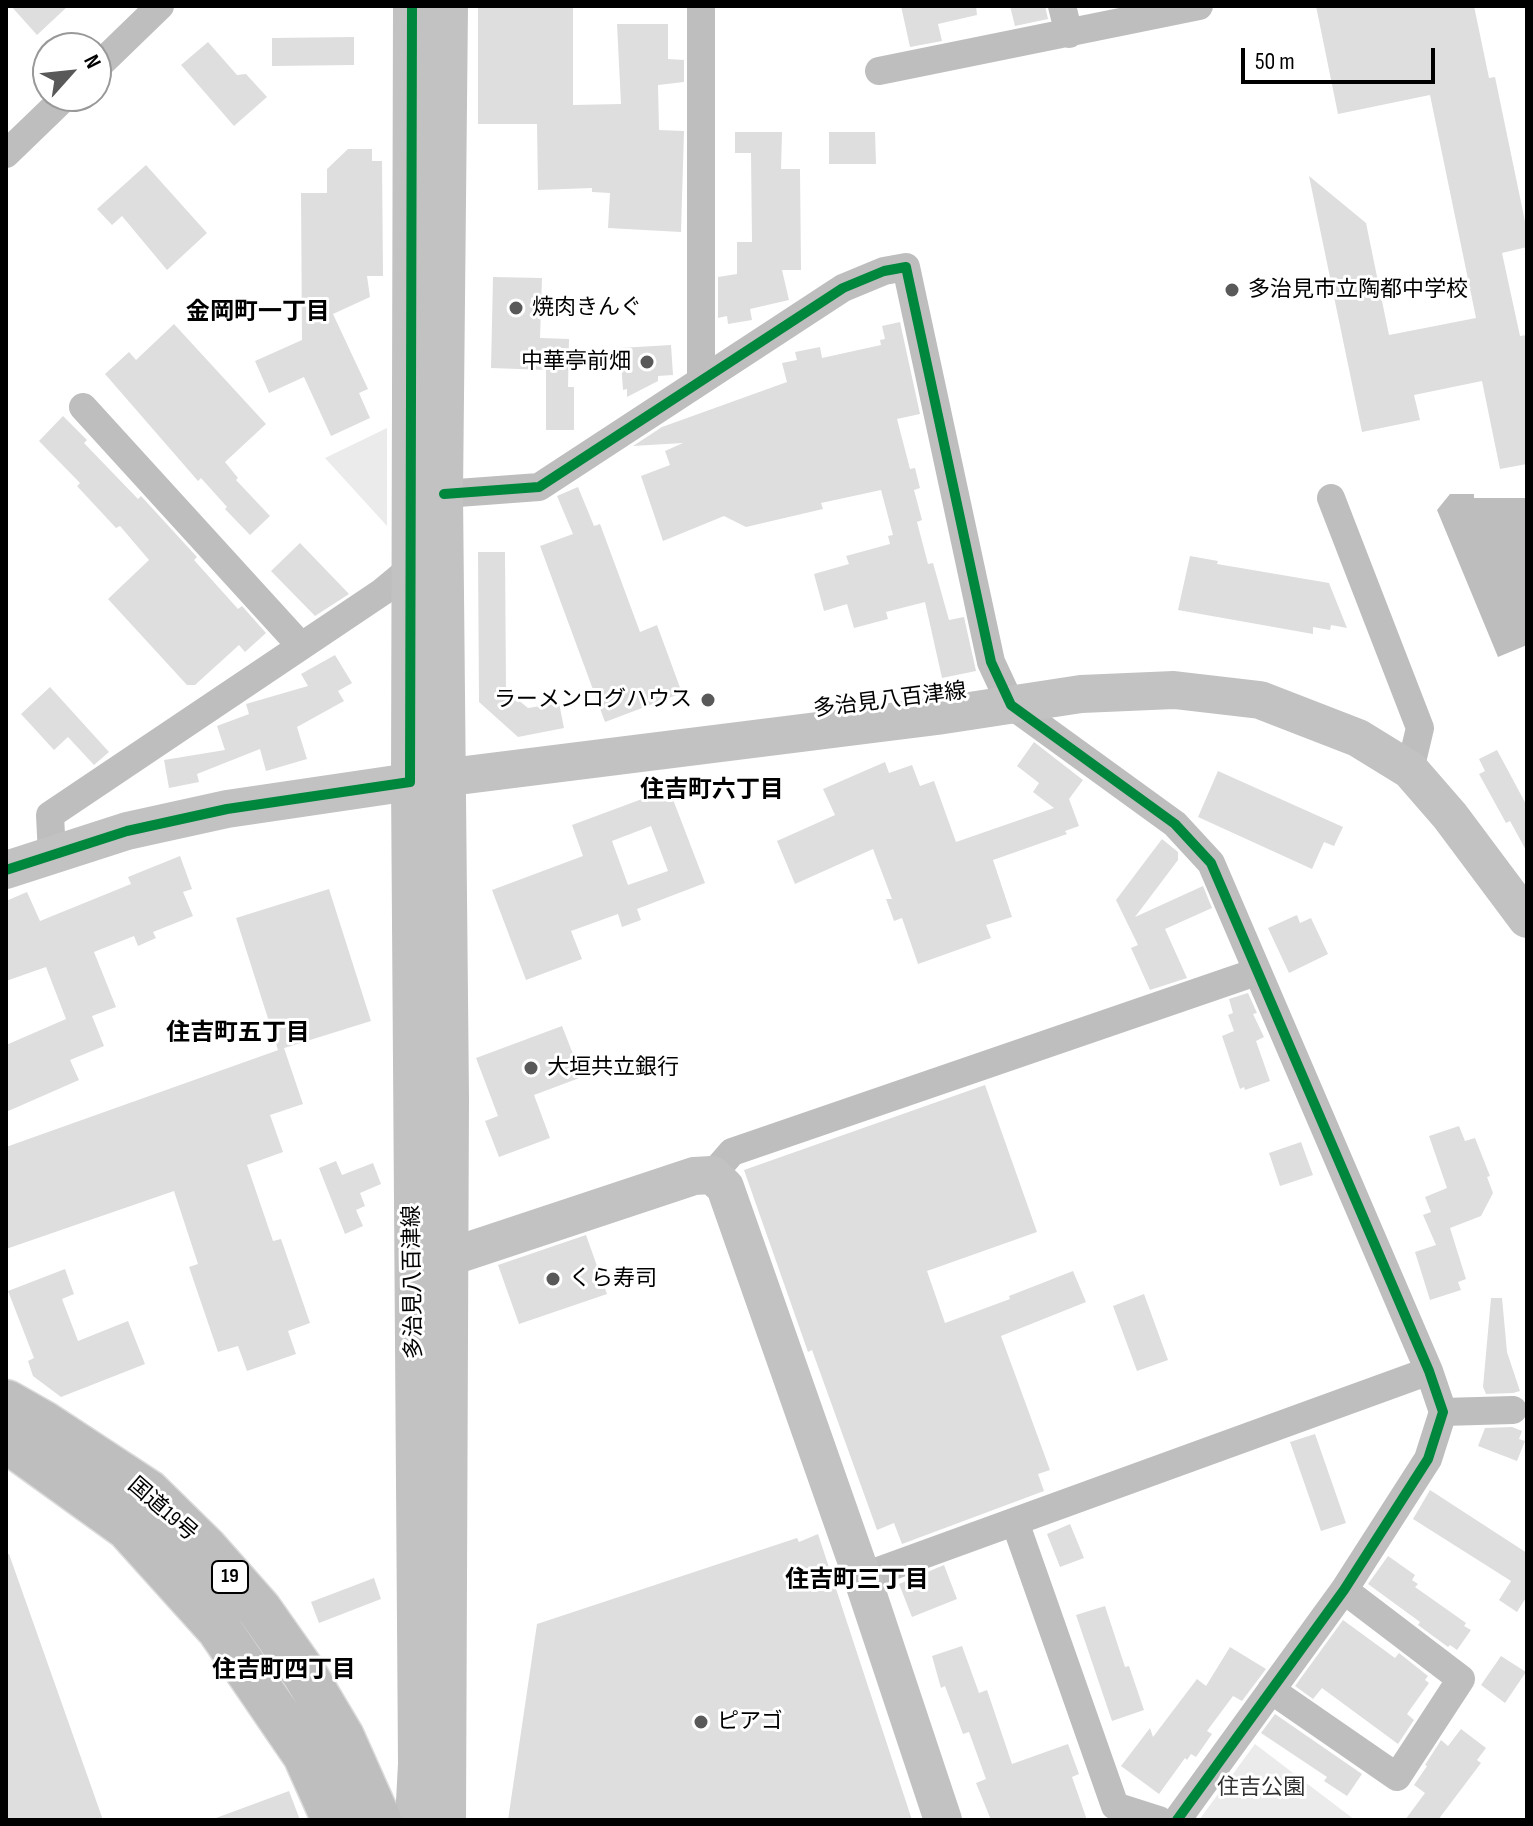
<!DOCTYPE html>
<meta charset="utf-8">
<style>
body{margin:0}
#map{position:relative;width:1533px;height:1826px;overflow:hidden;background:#fff;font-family:"Sofia Sans Condensed",sans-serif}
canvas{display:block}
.frame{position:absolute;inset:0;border:8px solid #000;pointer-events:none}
.north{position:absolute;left:32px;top:32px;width:80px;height:80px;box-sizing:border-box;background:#fff;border:2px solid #999;border-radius:50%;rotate:63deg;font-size:22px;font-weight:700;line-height:32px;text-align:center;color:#000}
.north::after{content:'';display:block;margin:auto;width:28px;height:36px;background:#595959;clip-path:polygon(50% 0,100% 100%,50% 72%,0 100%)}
.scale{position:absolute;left:1241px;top:48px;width:194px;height:36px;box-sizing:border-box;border:4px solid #000;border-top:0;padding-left:10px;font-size:24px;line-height:28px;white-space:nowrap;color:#000;-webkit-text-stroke:6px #fff;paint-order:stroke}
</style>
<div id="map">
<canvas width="1533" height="1826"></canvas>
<div class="frame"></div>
<div class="north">N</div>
<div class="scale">50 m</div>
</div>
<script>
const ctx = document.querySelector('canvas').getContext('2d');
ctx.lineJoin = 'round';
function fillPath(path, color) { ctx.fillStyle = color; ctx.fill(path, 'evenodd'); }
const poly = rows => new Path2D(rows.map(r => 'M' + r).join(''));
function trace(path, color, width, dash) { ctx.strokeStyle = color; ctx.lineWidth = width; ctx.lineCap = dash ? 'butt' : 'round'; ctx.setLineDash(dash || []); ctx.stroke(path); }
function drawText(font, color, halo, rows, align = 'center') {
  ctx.font = font + ' "Sofia Sans Condensed","Noto Sans JP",sans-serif'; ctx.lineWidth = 6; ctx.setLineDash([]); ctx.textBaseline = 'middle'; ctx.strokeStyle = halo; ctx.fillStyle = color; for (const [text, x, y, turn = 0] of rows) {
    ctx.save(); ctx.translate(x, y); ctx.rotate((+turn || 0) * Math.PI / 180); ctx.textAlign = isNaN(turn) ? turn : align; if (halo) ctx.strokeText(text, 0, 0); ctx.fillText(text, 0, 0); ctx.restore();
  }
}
fillPath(poly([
 [387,428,387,526,325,458],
 [1255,1744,1355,1820,1199,1820]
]), '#ebebeb');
fillPath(poly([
 [1450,494,1474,494,1474,498,1527,498,1527,645,1498,657,1437,510]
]), '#bdbdbd');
fillPath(poly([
 [11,6,68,6,37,35],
 [478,6,573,8,573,105,621,104,617,24,668,24,668,59,684,60,684,82,658,85,659,130,684,131,681,232,608,228,610,193,592,192,592,188,538,190,537,124,478,124],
 [901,6,976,6,977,15,938,24,942,41,910,47],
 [1010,6,1045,6,1048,19,1015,26],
 [1316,6,1474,6,1489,78,1495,77,1527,231,1527,247,1502,253,1520,336,1527,335,1527,464,1500,469,1482,381,1414,395,1420,420,1362,432,1309,176,1366,223,1389,335,1476,318,1430,95,1338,114],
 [354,37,354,65,272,66,272,38],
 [208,42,237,75,246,74,267,97,234,126,181,65],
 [735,132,782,132,781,169,800,169,801,270,782,270,789,300,750,309,752,320,728,324,727,316,718,318,718,277,737,274,737,242,752,242,751,153,735,153],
 [829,132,875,132,876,164,829,164],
 [348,149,372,149,372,161,382,161,383,276,367,276,370,297,333,314,368,389,359,393,370,418,331,436,304,377,269,393,255,361,302,340,301,193,327,193,327,169],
 [146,165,207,233,167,270,122,216,112,225,97,209],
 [493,277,542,278,540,338,569,339,568,387,574,387,574,430,546,430,546,370,491,368],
 [900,322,920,414,897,419,910,469,915,468,920,488,914,490,922,520,917,522,928,564,933,563,949,620,964,617,976,671,942,678,925,602,886,612,888,619,854,628,847,604,824,611,814,574,849,564,846,556,890,544,888,536,893,535,881,490,821,503,823,509,746,527,724,516,663,541,641,476,670,465,665,451,683,443,633,446,662,427,787,382,782,363,797,360,795,352,820,347,822,358,881,345,880,340,885,339,882,326],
 [174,324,266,424,225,462,238,478,236,480,270,516,250,535,225,509,227,507,201,478,198,481,105,374,129,352,136,360],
 [671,345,673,375,658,376,658,381,627,397,627,389,623,390,620,348],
 [63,416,87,440,84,443,138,499,141,496,197,557,194,560,238,609,242,606,266,633,245,652,239,645,195,685,187,685,108,599,149,560,120,526,116,528,77,486,80,483,39,441],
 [578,487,594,526,600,524,640,632,657,625,682,693,605,722,540,546,573,534,557,496],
 [300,543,349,594,315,616,271,571],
 [478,552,505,552,506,690,528,708,559,703,564,728,518,737,479,702],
 [1190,556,1218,561,1217,564,1329,583,1347,628,1331,625,1330,630,1313,627,1313,634,1178,610],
 [335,655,352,683,338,691,344,701,297,727,307,759,266,771,260,749,197,774,199,782,169,788,164,760,225,750,217,726,249,714,246,704,308,686,301,674],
 [50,687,109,752,94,765,68,737,54,750,21,714],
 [1034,742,1083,780,1069,799,1079,826,1065,831,1067,834,993,860,1012,917,986,925,991,938,918,964,902,918,894,921,886,899,892,899,873,849,795,884,777,841,835,815,823,789,885,762,889,773,912,765,920,786,934,781,956,842,1054,808,1033,792,1039,783,1017,766],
 [1497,750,1527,806,1527,852,1510,821,1506,823,1479,774,1485,771,1479,759],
 [1218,771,1343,827,1334,846,1324,842,1312,869,1198,817],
 [669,789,705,883,637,909,641,920,622,927,618,914,571,931,582,959,526,980,492,890,583,856,572,825],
 [651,826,668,871,628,885,612,841],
 [1162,839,1178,852,1178,860,1135,917,1203,886,1212,908,1165,929,1187,978,1150,990,1131,948,1138,945,1116,900],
 [180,856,192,889,183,892,193,916,153,932,156,938,138,946,134,936,94,952,116,1007,92,1016,104,1046,70,1060,79,1080,6,1112,6,1045,66,1019,46,967,6,981,6,901,27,892,40,921,131,884,128,877],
 [329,889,371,1021,278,1050,236,918],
 [1297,915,1300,923,1311,918,1328,954,1289,973,1268,928],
 [1248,993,1257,1013,1253,1014,1264,1037,1256,1041,1270,1081,1245,1090,1244,1087,1240,1089,1222,1036,1234,1031,1228,1015,1233,1013,1229,999],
 [562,1026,582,1077,534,1095,550,1138,499,1157,485,1121,498,1116,476,1058],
 [284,1048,303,1104,270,1115,283,1152,247,1165,273,1241,281,1239,310,1323,288,1331,296,1354,247,1371,238,1346,218,1352,189,1267,198,1264,174,1191,6,1249,6,1147],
 [985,1085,1037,1232,927,1271,945,1323,1010,1299,1009,1296,1073,1271,1086,1302,1001,1336,1050,1470,1038,1474,1044,1491,902,1544,894,1523,877,1530,812,1350,808,1352,744,1170],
 [1459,1126,1465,1141,1475,1138,1490,1176,1487,1177,1493,1193,1481,1216,1450,1228,1466,1279,1458,1282,1461,1290,1430,1300,1415,1252,1436,1245,1423,1215,1431,1212,1425,1197,1447,1188,1429,1136],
 [1301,1142,1313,1175,1280,1186,1269,1153],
 [336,1161,342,1175,373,1163,381,1184,360,1193,365,1206,356,1210,363,1226,345,1234,319,1168],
 [586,1235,607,1294,519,1324,498,1265],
 [65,1269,74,1294,62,1299,78,1341,128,1321,145,1364,61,1397,33,1376,28,1361,34,1358,8,1291],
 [1144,1294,1168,1360,1137,1371,1113,1306],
 [1491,1298,1502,1298,1507,1352,1520,1391,1513,1393,1486,1394,1483,1387],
 [1512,1427,1522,1431,1519,1439,1525,1441,1517,1461,1478,1446,1485,1428],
 [1315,1434,1346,1523,1321,1531,1290,1442],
 [1430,1490,1527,1553,1527,1596,1517,1612,1499,1600,1511,1581,1413,1519],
 [1070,1524,1084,1558,1060,1567,1047,1534],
 [818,1534,912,1820,508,1820,537,1624,797,1538,799,1542],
 [6,1554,9,1554,103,1820,6,1820],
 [1388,1556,1415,1575,1412,1580,1418,1584,1415,1587,1466,1623,1464,1626,1471,1630,1457,1650,1450,1645,1448,1647,1418,1625,1420,1622,1368,1584],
 [944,1565,957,1599,912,1617,899,1584],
 [374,1578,381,1599,319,1623,311,1602],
 [1105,1606,1125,1667,1129,1666,1144,1710,1112,1721,1076,1615],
 [1343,1620,1395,1658,1399,1653,1428,1676,1425,1680,1429,1683,1407,1714,1414,1720,1398,1744,1322,1688,1313,1699,1295,1686],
 [962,1646,979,1693,987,1690,1012,1764,1068,1744,1079,1774,1072,1777,1087,1820,991,1820,976,1783,986,1779,969,1732,963,1734,945,1686,941,1688,932,1656],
 [1230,1647,1266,1669,1242,1701,1233,1696,1207,1731,1212,1734,1196,1757,1191,1754,1187,1760,1185,1758,1159,1794,1121,1766,1150,1728,1153,1737,1197,1679,1206,1686],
 [1501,1656,1526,1672,1505,1703,1481,1685],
 [1275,1714,1362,1774,1347,1796,1324,1781,1327,1777,1261,1733],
 [1461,1729,1486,1748,1477,1760,1481,1763,1438,1820,1405,1820,1425,1793,1414,1785,1427,1766,1425,1765,1441,1740,1448,1746],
 [289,1791,300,1820,217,1820,216,1818]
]), '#dedede');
const highway = poly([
 [6,1402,43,1423,148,1492,206,1549,259,1609,304,1673,342,1737,379,1820],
 [6,1440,128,1528,219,1629,305,1755,334,1820]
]);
trace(highway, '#dbdbdb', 47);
trace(poly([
 [1062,6,1069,34],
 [96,68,160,6],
 [879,71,1199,6],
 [6,154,66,96],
 [701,380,701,6],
 [83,407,300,645],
 [444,494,539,487,843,288,884,271,906,267,991,662,1011,705,1175,824,1211,863,1429,1371,1443,1412,1428,1459,1344,1590,1177,1820],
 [1331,498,1420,728,1410,770],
 [52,855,50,815,382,592,411,568],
 [712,1175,732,1152,1256,972],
 [1443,1412,1513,1410],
 [1015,1522,1115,1806,1159,1820],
 [862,1577,1429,1371],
 [1271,1690,1397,1777,1461,1679,1344,1590]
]), '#bebebe', 28);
trace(poly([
 [412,6,410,782,417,1764,414,1820],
 [6,870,127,831,227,809,410,782,937,716,1081,694,1174,690,1260,700,1358,738,1410,770,1450,816,1527,919],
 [447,1258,694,1176,712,1175,725,1187,862,1577,943,1820],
 [447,1820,450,1097,444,494,449,6]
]), '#c2c2c2', 38);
trace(highway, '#bebebe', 44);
trace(poly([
 [444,494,539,487,843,288,884,271,906,267,991,662,1011,705,1175,824,1211,863,1429,1371,1443,1412,1428,1459,1344,1590,1177,1820],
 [6,870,127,831,227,809,410,782,412,6]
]), '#00873e', 10);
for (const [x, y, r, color] of [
 [1232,290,8,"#595959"],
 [516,308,8,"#595959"],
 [647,362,8,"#595959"],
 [708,700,8,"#595959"],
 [531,1068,8,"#595959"],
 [553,1279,8,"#595959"],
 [701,1722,8,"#595959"]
]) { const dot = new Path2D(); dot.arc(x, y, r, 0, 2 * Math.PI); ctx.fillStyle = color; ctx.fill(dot); trace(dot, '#fff', 3); }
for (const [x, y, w] of [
 [230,1577,36]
]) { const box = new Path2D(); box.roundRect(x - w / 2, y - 16, w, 32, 6); ctx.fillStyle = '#fff'; ctx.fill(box); trace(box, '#000', 2); }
drawText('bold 20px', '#000', null, [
 ["19",230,1577]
]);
drawText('22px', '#000', '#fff', [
 ["多治見市立陶都中学校",1248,290],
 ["焼肉きんぐ",532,308],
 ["中華亭前畑",631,362,"right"],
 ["ラーメンログハウス",692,700,"right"],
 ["大垣共立銀行",547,1068],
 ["くら寿司",569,1279],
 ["ピアゴ",717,1722]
], 'left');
drawText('22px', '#000', '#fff', [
 ["多治見八百津線",890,701,-7],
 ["多治見八百津線",414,1282,-91],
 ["国道19号",162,1510,41]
]);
drawText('22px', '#313131', '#fff', [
 ["住吉公園",1261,1788]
]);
drawText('bold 24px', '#000', '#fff', [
 ["金岡町一丁目",258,313],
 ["住吉町六丁目",712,791],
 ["住吉町五丁目",238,1034],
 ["住吉町三丁目",857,1581],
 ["住吉町四丁目",284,1671]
]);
</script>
